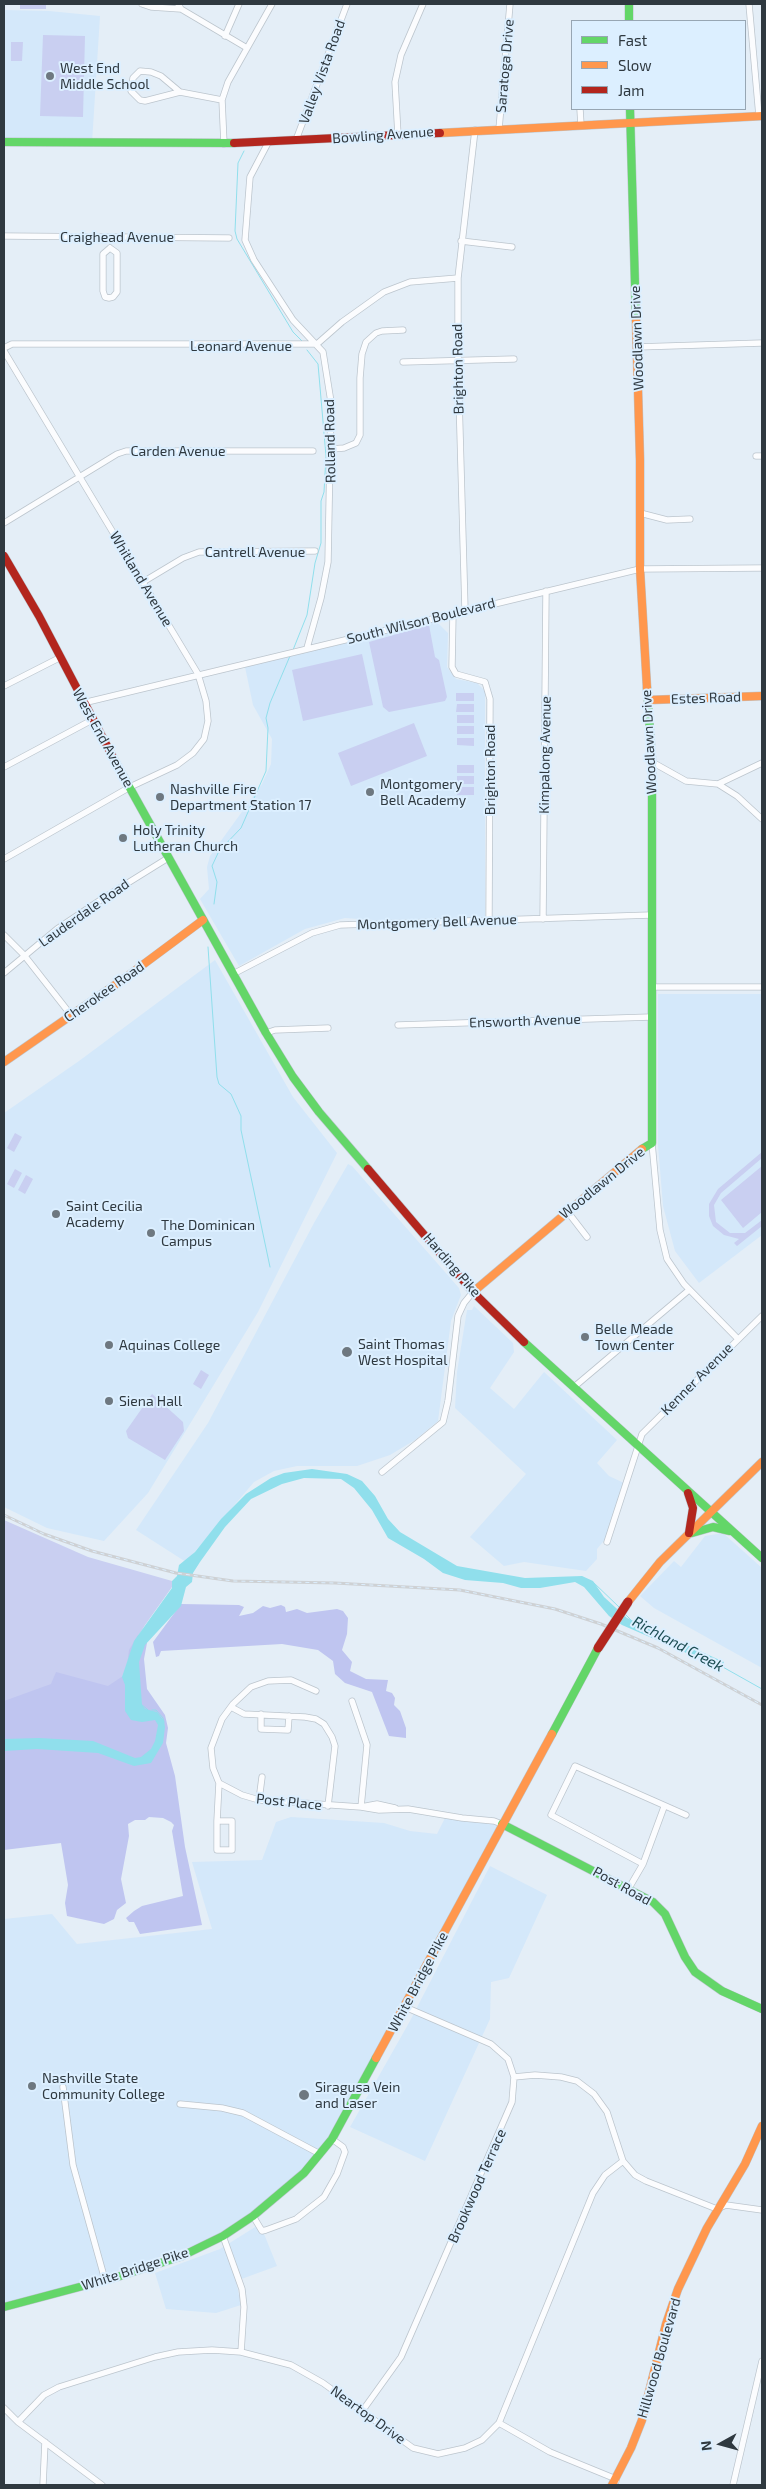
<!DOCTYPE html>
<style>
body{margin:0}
#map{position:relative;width:766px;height:2489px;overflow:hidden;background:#e4eef7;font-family:"Exo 2",sans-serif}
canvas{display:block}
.frame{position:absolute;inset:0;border:5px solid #2f3940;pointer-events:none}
.legend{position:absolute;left:571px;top:20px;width:175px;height:90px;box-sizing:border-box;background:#dcefff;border:1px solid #97a6b3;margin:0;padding:6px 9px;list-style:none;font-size:15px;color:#2f3940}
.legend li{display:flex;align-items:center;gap:10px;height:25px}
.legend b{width:25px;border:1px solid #97a6b3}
.north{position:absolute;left:696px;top:2419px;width:50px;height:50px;-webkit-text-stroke:4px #dcefff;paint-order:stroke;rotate:263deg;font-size:14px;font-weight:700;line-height:20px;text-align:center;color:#2f3940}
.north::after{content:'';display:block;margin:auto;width:18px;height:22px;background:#2f3940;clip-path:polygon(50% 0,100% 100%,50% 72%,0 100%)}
</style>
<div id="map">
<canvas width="766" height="2489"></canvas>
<div class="frame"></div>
<ul class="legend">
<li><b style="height:6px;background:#63d668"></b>Fast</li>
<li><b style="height:6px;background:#ff974d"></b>Slow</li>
<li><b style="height:6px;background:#b3261e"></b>Jam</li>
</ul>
<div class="north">N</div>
</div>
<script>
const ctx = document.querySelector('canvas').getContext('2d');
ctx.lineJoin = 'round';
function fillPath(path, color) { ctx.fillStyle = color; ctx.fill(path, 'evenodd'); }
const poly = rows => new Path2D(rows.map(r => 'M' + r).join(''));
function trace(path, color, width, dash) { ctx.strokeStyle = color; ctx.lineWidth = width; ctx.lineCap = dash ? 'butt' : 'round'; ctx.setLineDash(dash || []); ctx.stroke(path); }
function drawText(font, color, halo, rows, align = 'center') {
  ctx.font = font + ' "Exo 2",sans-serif'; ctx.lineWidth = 4; ctx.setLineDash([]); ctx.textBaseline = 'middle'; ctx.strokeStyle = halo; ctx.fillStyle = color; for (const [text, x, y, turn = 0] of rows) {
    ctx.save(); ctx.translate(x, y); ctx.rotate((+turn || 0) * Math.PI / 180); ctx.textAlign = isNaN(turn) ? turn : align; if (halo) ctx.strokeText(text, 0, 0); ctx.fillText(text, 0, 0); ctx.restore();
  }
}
fillPath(poly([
 [4,10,49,11,100,16,92,143,4,142],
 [433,622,439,624,448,633,447,667,456,679,477,683,485,691,485,918,388,921,345,918,305,929,239,966,200,899,209,889,207,867,210,856,262,784,271,764,272,739,253,705,245,667],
 [215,960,293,1097,337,1153,258,1312,148,1493,104,1541,47,1528,4,1507,4,1113,79,1061],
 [658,994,762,994,762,1235,699,1283,675,1251,663,1206,658,1145],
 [348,1164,352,1166,459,1288,461,1295,451,1321,438,1421,415,1440,390,1455,357,1466,297,1466,274,1471,254,1482,186,1562,136,1530,208,1423,314,1223],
 [474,1306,513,1343,514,1352,490,1388,514,1409,544,1372,617,1440,597,1463,609,1476,624,1483,607,1537,597,1549,597,1559,586,1571,524,1562,504,1566,470,1537,526,1474,455,1408,457,1372,467,1310,472,1310],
 [723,1533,762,1568,762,1668,654,1608,640,1596,674,1561,681,1567,705,1536],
 [446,1816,502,1824,339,2125,292,2184,223,2236,15,2305,4,2305,4,1919,52,1914,77,1944,212,1929,192,1862,262,1860,276,1822,291,1817,384,1823,410,1831,437,1834],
 [490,1866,547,1895,509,1978,491,1982,490,2019,425,2161,350,2127,410,2021],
 [260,2224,277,2266,236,2281,241,2305,216,2313,166,2309,155,2273,220,2249]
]), '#d4e8fa');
fillPath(poly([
 [20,4,46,4,46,9,20,9],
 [43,35,85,36,83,117,40,116],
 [11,42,23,42,22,61,11,61],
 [429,625,435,657,439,660,447,697,445,701,389,712,383,707,369,642],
 [362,654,373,705,303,721,292,670],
 [456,693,474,693,474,701,456,701],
 [457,704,474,704,474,712,456,712],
 [457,715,474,715,474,723,457,723],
 [414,723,427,756,351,786,338,753],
 [457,726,474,726,474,734,457,734],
 [457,738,474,738,474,746,457,745],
 [457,765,474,765,474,773,457,773],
 [457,776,474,776,474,784,457,784],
 [457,787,474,787,474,795,457,795],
 [15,1133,22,1137,14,1152,7,1148],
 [762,1152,762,1158,721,1193,714,1205,716,1222,730,1233,745,1233,762,1220,762,1226,737,1246,734,1243,739,1239,724,1235,713,1226,709,1216,709,1204,718,1189],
 [762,1166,762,1212,743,1228,721,1200],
 [15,1169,22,1173,14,1188,7,1184],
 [26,1175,33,1179,25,1194,18,1190],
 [201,1370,209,1375,201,1389,193,1384],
 [152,1394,183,1422,184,1431,165,1460,128,1438,126,1431],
 [4,1520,88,1557,172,1581,172,1587,145,1625,131,1649,122,1682,4,1739]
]), '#c9cff1');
fillPath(poly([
 [181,1604,239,1605,244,1607,239,1616,253,1613,263,1606,270,1608,281,1605,285,1607,286,1612,297,1609,307,1613,337,1609,343,1611,348,1618,347,1634,342,1650,352,1662,350,1671,366,1679,388,1680,386,1691,392,1693,395,1698,394,1705,400,1711,406,1728,406,1738,389,1736,372,1692,345,1683,335,1674,333,1661,318,1650,282,1644,161,1651,159,1656,156,1657,153,1642],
 [138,1635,147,1643,144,1659,147,1689,165,1715,168,1728,166,1743,175,1776,185,1847,202,1925,140,1934,134,1922,129,1922,126,1918,134,1911,142,1906,183,1896,172,1831,174,1825,171,1822,163,1818,149,1817,145,1820,135,1820,128,1824,129,1836,121,1879,126,1903,117,1910,114,1919,104,1924,67,1916,65,1903,68,1885,61,1843,4,1850,4,1701,51,1684,56,1672,108,1686,126,1674,129,1650]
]), '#bfc5f0');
fillPath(poly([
 [312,1469,347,1474,362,1481,375,1496,388,1519,400,1532,457,1566,525,1578,582,1576,593,1581,604,1597,627,1618,724,1662,721,1668,622,1625,609,1616,584,1587,575,1582,540,1588,521,1588,503,1583,465,1580,443,1573,424,1559,388,1538,372,1510,354,1488,341,1479,304,1478,282,1484,251,1499,225,1527,200,1562,193,1573,192,1582,186,1587,181,1606,145,1645,139,1662,142,1705,145,1709,157,1712,164,1721,165,1727,163,1743,151,1763,134,1766,98,1753,37,1749,4,1751,4,1739,39,1738,93,1741,135,1758,141,1757,151,1749,155,1741,158,1725,155,1720,142,1722,131,1720,125,1711,125,1685,122,1677,134,1641,172,1588,172,1581,177,1576,179,1565,195,1552,221,1519,246,1494,271,1478,284,1473]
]), '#90dfec');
trace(poly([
 [244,151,238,163,235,231,237,239,293,332,303,342],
 [293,650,307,615,315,563,321,543,321,501,324,492,326,456,318,364,307,350],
 [214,904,217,882,212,866,219,851,241,828,266,771,268,728,266,718,270,703,290,656],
 [208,947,217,1077,219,1084,231,1094,241,1116,241,1130,270,1267],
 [593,1582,619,1607],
 [625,1614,631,1620],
 [721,1666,762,1689],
 [141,1704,148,1710],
 [152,1710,156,1710,163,1718,164,1722]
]), '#90dfec', 1);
const street = poly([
 [142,4,151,7,181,9],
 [178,4,181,9,247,48],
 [749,4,759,116],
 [225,36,239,4],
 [180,92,161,76,151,72,140,71,133,78,131,91,140,100,145,101,180,92,222,100],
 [580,109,581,125],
 [499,129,510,4],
 [398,135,395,82,401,55,423,4],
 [296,140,347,4],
 [269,141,250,177,245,240,254,260,293,320,323,352,331,402,328,562,321,598,307,648],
 [224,144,222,100,228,82,272,4],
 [4,236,229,238],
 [461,241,512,247],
 [110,248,117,253,117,292,113,297,109,298,105,297,103,291,103,254,110,248],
 [637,347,762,343],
 [4,348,12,344,317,344,342,322,384,292,410,282,458,278],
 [4,351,198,674,206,701,208,721,204,739,193,753,177,765,130,787,4,859],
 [403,362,514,359],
 [332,449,344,448,356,443,360,435,360,378,362,354,366,342,376,333,382,331,403,330],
 [756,456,762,456],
 [640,513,667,520,690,519],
 [4,523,117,454,126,451,313,451],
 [143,582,183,558,199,552,315,551],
 [465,610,458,361,458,278,475,130],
 [453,613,452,667,456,674,485,682,490,699,489,920],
 [4,686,61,657],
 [83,703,640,569,762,568],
 [652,762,686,781,718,784,737,796,762,819],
 [4,767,92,720],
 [718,784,762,763],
 [543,919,546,591],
 [4,935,24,955,71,1015],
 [4,973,57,929,102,899,168,858],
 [233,974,312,933,340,925,651,915],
 [652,987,762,987],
 [398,1025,651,1017],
 [266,1033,275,1030,328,1028],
 [652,1143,660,1230,667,1259,684,1284,738,1339],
 [567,1211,587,1237],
 [574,1387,689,1290],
 [382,1472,443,1422,448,1401,458,1316,464,1303,473,1292],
 [607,1542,642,1434,762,1316],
 [316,1691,291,1680,268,1681,251,1687,233,1704,222,1719,211,1748,213,1768,219,1783,242,1795,259,1800,361,1807,367,1745,352,1701],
 [231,1707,244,1714,305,1717,316,1719,324,1724,332,1737,335,1746,328,1806],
 [261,1714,261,1729,288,1730,289,1716],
 [259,1800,262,1777],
 [664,1807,643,1864,551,1815,575,1766,686,1815],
 [395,1808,377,1804,361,1807,379,1810,408,1809,462,1818,494,1821,502,1824],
 [217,1821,232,1821,232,1850,217,1850,217,1821,219,1783],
 [629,1888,643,1864],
 [514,2077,535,2075,561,2077,577,2081,594,2094,607,2112,623,2161,635,2175,646,2181,717,2209,726,2205,762,2210],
 [63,2087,73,2165,105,2280],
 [180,2104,222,2108,243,2113,320,2154],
 [253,2216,262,2231,266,2230,296,2219,324,2197,337,2174,345,2152,343,2147,332,2139],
 [223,2236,242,2289,244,2307,241,2352],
 [4,2408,18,2422,102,2485],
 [363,2410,401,2357,512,2102,514,2077,508,2059,491,2044,405,2007],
 [18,2422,44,2395,59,2387,155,2357,178,2352,212,2350,241,2352,291,2365,323,2383,413,2448,438,2454,465,2448,482,2440,499,2423,593,2193,605,2175,623,2161],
 [499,2423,550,2452,616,2479,616,2481],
 [43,2485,45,2442],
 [733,2485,762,2361]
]);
const fast = poly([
 [629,4,629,21],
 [630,109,636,320],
 [4,142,234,143],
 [116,763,266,1033,293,1077,319,1112,368,1169],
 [642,1149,652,1143,652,762,647,688],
 [524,1342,762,1558],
 [692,1533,713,1527,730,1531],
 [552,1734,598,1648],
 [502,1824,653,1902,665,1914,685,1957,695,1972,722,1991,762,2009],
 [4,2307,117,2277,182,2256,223,2236,253,2216,304,2173,332,2139,376,2058]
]);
const slow = poly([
 [440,133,762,116],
 [636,320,640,460,640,569,647,688],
 [649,700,762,696],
 [4,1062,125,978,203,920],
 [473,1292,642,1149],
 [628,1602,660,1562,762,1462],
 [376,2058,552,1734],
 [612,2485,631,2448,642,2420,666,2324,678,2289,707,2228,745,2164,762,2126]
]);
const jam = poly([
 [234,143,440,133],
 [4,556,39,616,116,763],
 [368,1169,473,1292,524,1342],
 [688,1493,693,1508,689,1533]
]);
trace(street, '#bcc5cd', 7);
trace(fast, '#bcc5cd', 9);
trace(slow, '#bcc5cd', 9);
trace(jam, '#bcc5cd', 9);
trace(street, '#fbfcfe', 5.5);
trace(fast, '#63d668', 8);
trace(slow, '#ff974d', 8);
trace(jam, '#b3261e', 8);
const rail = poly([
 [4,1515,44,1534,92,1551,176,1573,233,1581,335,1583,460,1590,555,1609,601,1624,658,1648,762,1705]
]);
trace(rail, '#ced1d4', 3);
trace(rail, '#dcefff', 1, [4]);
const jamBridge = poly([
 [598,1648,628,1602]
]);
trace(jamBridge, '#bcc5cd', 10, []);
trace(jamBridge, '#b3261e', 9);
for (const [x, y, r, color] of [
 [50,76,5,"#6e7880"],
 [370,792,5,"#6e7880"],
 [160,797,5,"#6e7880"],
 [123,838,5,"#6e7880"],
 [56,1214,5,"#6e7880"],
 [151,1233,5,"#6e7880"],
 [585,1337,5,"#6e7880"],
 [109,1345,5,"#6e7880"],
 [347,1352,6,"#6e7880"],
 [109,1401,5,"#6e7880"],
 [32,2086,5,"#6e7880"],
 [304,2095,6,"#6e7880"]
]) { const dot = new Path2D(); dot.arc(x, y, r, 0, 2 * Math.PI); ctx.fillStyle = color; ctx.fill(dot); trace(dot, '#dcefff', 2); }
drawText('14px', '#2f3940', '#dcefff', [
 ["Saratoga Drive",505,66,-85],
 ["Valley Vista Road",322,72,-70],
 ["Bowling Avenue",383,135,-4],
 ["Craighead Avenue",117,237],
 ["Woodlawn Drive",637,338,-92],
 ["Leonard Avenue",241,346],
 ["Brighton Road",458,369,-91],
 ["Rolland Road",330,441,-91],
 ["Carden Avenue",178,451],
 ["Cantrell Avenue",255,552],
 ["Whitland Avenue",141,579,59],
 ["South Wilson Boulevard",421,621,-14],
 ["Estes Road",706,698,-2],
 ["West End Avenue",103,738,61],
 ["Woodlawn Drive",649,742,-93],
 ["Kimpalong Avenue",545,755,-89],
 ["Brighton Road",490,770,-90],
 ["Lauderdale Road",84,913,-35],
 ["Montgomery Bell Avenue",437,922,-2],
 ["Cherokee Road",104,992,-35],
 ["Ensworth Avenue",525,1021,-2],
 ["Woodlawn Drive",602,1183,-39],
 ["Harding Pike",452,1265,49],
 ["Kenner Avenue",697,1379,-45],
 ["Post Place",289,1802,6],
 ["Post Road",622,1886,29],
 ["White Bridge Pike",418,1982,-62],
 ["Brookwood Terrace",477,2186,-66],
 ["White Bridge Pike",135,2269,-18],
 ["Hillwood Boulevard",659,2358,-74],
 ["Neartop Drive",368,2415,36]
]);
drawText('14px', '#2f3940', '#dcefff', [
 ["West End",60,68],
 ["Middle School",60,84],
 ["Montgomery",380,784],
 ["Bell Academy",380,800],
 ["Nashville Fire",170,789],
 ["Department Station 17",170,805],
 ["Holy Trinity",133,830],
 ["Lutheran Church",133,846],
 ["Saint Cecilia",66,1206],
 ["Academy",66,1222],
 ["The Dominican",161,1225],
 ["Campus",161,1241],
 ["Belle Meade",595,1329],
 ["Town Center",595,1345],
 ["Saint Thomas",358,1344],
 ["West Hospital",358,1360],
 ["Aquinas College",119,1345],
 ["Siena Hall",119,1401],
 ["Nashville State",42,2078],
 ["Community College",42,2094],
 ["Siragusa Vein",315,2087],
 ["and Laser",315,2103]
], 'left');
drawText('italic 15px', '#1b4c52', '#dcefff', [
 ["Richland Creek",678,1644,28]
]);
</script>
